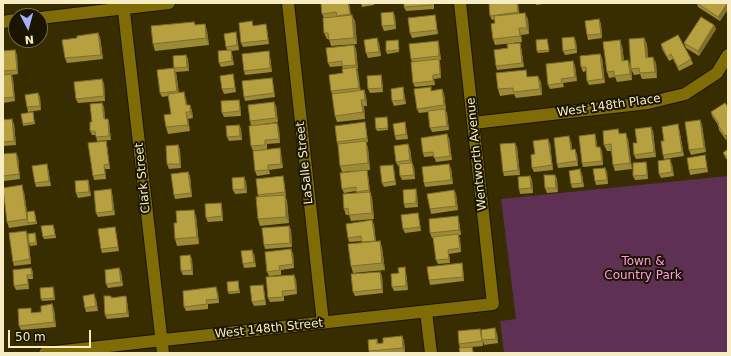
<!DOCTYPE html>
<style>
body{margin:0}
#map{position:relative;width:731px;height:356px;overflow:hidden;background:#372d00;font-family:"DejaVu Sans",sans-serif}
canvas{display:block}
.frame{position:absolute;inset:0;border:4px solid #f6edc4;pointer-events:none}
.north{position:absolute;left:8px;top:8px;width:40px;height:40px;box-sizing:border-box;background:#1b1500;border:1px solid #736b4e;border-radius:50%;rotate:174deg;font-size:11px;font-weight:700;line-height:16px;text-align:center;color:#f6edc4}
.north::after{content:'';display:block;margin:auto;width:14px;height:18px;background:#a5b1fc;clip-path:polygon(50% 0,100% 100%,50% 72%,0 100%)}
.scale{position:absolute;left:8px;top:330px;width:83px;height:18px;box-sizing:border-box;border:2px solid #f6edc4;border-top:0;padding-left:5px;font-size:12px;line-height:14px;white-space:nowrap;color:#f6edc4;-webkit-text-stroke:3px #1b1500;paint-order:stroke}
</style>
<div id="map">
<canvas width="731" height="356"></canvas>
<div class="frame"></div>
<div class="north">N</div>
<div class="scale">50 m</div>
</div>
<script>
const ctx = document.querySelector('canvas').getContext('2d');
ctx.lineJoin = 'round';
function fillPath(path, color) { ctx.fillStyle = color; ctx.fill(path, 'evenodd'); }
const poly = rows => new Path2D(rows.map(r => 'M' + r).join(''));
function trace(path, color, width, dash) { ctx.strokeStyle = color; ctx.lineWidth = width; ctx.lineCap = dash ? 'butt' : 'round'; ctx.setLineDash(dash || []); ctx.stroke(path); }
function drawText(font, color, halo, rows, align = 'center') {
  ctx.font = font + ' "DejaVu Sans",sans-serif'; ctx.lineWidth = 4; ctx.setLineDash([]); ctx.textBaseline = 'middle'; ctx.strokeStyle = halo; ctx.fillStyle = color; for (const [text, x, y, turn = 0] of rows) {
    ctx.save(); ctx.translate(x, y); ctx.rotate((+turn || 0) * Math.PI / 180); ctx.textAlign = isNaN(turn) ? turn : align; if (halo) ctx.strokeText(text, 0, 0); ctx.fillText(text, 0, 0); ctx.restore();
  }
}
fillPath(poly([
 [728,176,728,353,504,353,500,321,516,319,501,199]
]), '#5e3053');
const minor = poly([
 [123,3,163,353],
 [288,3,323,323],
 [40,18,169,3],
 [3,22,16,20],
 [473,123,648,103,685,94,717,73,728,55],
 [426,312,431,353],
 [45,353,493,304,460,3]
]);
trace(minor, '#1b1500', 14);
trace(minor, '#7f6c07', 12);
fillPath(poly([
 [321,3,349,3,351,15,355,21,357,44,331,46,329,39,327,39,324,33,324,18,322,14],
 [361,3,374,3,374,5,362,7],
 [378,3,387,3,378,4],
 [434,3,434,9,406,11,404,7],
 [489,3,518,3,519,13,528,19,529,34,521,35,522,42,495,45,493,39,495,23,495,19,492,20,490,16],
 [536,3,550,3,536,5],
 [697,3,725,3,728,9,720,21,698,7],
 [393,12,395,16,396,29,384,31,382,26],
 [435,15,436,19,438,34,412,38,410,33],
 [599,19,601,24,602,38,588,40,587,35],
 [205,24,207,31,209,45,155,51,153,44,196,25],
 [714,25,716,29,699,56,686,48,684,43],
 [267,29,269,44,243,47,241,43],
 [236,32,237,37,239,50,231,51,232,54,234,65,221,67,219,63,227,50,226,47],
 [98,33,100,37,103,59,67,63,65,58,77,38],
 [377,38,379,43,381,56,368,58,366,53],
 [644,38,647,44,648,58,656,63,657,78,642,79,640,74,634,75,631,69],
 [547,39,549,52,538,53,537,51],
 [398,40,399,42,399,52,387,54,386,51],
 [438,41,439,45,441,60,439,60,440,63,441,78,434,79,435,85,415,87,413,83,412,62,411,59],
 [576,41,577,53,565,55,563,51],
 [520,43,521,47,524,67,497,70,496,66],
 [661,44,691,59,693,64,679,71,673,59,669,61,662,49],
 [354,45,356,49,358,69,357,69,360,90,364,90,366,96,367,106,364,106,365,119,337,122,335,116,332,94,331,91,343,73,343,69,342,66,330,67,328,63],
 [622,46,624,60,628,60,631,66,632,80,617,82,615,77,609,78,607,72],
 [15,50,17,55,18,74,12,75,13,79,15,101,3,103,3,51],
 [600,54,602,58,605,83,589,85,587,81,586,71,583,72,581,67],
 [186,55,188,59,189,71,176,72,179,93,186,99,187,105,190,105,192,111,193,118,188,119,190,131,168,134,166,127,171,114,168,96,162,97,160,93,174,68],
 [270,56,272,72,245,75,244,71],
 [573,61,575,66,577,81,563,83,564,87,550,89,548,85],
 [233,74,234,79,236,92,224,94,222,89],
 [381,75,382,79,383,92,370,93,368,89],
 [528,77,541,82,542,95,516,98,514,94,500,96,498,89],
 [272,78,273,82,275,97,245,101,244,97],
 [104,83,105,101,78,103,76,99],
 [403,87,404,92,406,104,394,106,392,101],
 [442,89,444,94,446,109,445,110,447,113,449,130,432,132,430,128,428,112,419,113,417,109,432,91],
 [38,93,40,97,41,110,28,112,27,107],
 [102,103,104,107,105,119,108,119,109,123,111,140,97,141,96,135,92,135,90,131,92,122],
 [725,103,726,140,719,130,718,125,712,116,711,112],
 [240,104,241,116,224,117,222,113],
 [276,106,278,122,251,126,250,121],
 [33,112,35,124,23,126,23,124],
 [387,117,388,130,377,131,376,129],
 [3,120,14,124,16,145,3,146],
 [700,120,702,125,706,152,691,155,689,150],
 [365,122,366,126,368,142,366,142,368,148,370,170,342,172,340,166,338,146,337,142],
 [405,122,406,127,408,139,396,140,395,136],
 [277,123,279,128,280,143,267,144,267,149,253,151,251,146],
 [239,125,241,129,242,140,229,141,227,137],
 [679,128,684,156,664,159,663,155,664,141],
 [618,129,620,134,628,139,632,169,615,171,613,165,611,151,607,151,604,145],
 [653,131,656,157,636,159,634,155,637,143],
 [449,138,452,160,436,162,434,156,424,157,423,153],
 [596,138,597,147,602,151,603,165,583,167,582,163],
 [106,141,107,145,110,169,105,169,106,179,94,180,93,176],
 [571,141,572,150,577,154,578,166,558,168,557,164],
 [550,143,553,170,534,172,532,168,535,154],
 [408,144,410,149,412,163,414,167,415,179,402,180,400,176,399,166,398,166,396,162],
 [178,145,180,150,181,168,169,169,167,164],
 [517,147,520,175,504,176,503,172],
 [280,148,281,153,283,168,269,170,270,174,257,176,255,171],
 [728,149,728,161,725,157,723,153],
 [16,153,18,157,20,179,4,181,3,179,3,154],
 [706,159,708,172,690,175,689,170],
 [646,162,647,166,648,179,635,180,633,176],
 [672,164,674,176,661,178,659,174],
 [48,168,51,186,36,187,35,183],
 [451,168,453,184,425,187,424,183],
 [605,168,607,172,608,184,596,185,595,181],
 [394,169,396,185,384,187,382,183],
 [188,172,190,176,192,197,175,199,174,195],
 [582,174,584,187,572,188,571,184],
 [368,175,370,192,372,198,374,219,351,221,349,215,346,215,344,209,357,193,356,191,344,193,342,189],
 [555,175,557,179,558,192,547,193,545,188],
 [530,176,532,180,533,193,520,194,519,189],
 [88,180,89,184,91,196,78,198,76,193],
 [284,180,286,196,285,197,287,201,289,223,260,226,258,219,258,195],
 [246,181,247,193,235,194,233,190],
 [111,189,112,193,115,215,98,217,96,213],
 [454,190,456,194,458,210,431,214,430,209],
 [24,192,27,212,35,213,37,224,29,225,29,224,29,225,9,228,7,222],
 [417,194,418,207,405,208,404,204],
 [221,203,222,207,223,221,208,222,206,218],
 [418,213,419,217,421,231,405,233,403,229],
 [196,216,199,244,177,246,175,239,177,223],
 [372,220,374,225,376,242,380,241,382,248,385,270,353,273,351,266,362,243,362,241,349,242,348,238],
 [459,221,461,235,458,235,460,238,461,252,449,254,450,263,438,264,436,260,433,238,432,238,430,233],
 [289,226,291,230,292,247,265,249,264,245],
 [54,227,56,238,44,239,43,237],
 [26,231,28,235,31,264,14,266,13,262],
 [116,231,119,251,102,253,101,249],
 [36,235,37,245,30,246,29,243],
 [293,253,294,268,281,270,281,275,269,276,267,272],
 [254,254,256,267,244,268,243,264],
 [190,255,192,259,193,275,183,275,181,271],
 [462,263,463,268,464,281,430,285,429,280],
 [31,268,33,272,33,279,28,279,29,289,16,290,14,286],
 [119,268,121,272,123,286,108,288,106,284],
 [380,272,382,276,383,293,355,296,353,292],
 [406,272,408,290,394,291,392,287,399,273],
 [296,279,297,294,284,296,284,301,270,302,268,298],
 [238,281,240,293,229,294,228,292],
 [54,289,55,300,42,301,41,299],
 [264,289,266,305,254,306,252,302],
 [218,292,219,303,208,304,208,309,186,311,184,307],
 [126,296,127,301,129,317,107,319,105,315,112,298],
 [96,299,98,311,86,312,85,308],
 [52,304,54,309,56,327,21,330,19,326,32,313,41,312],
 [481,333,497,333,498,343,484,345,483,341,483,346,472,347,474,353,460,353,460,348,459,344],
 [402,336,404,341,405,353,369,353,369,351,377,339,378,343,383,343]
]), '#9d8a36');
fillPath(poly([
 [348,3,349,3,351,19,350,14],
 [517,3,518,3,520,16,518,12],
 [727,4,728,9,720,21,718,17],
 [393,12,395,16,396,29,395,25],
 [525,13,528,19,529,34,527,28],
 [352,15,355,21,357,44,354,38],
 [599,19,601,24,602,38,601,34],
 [205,24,207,31,209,45,206,38],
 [714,25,716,29,699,56,698,51],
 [519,28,521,35,522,42,520,36],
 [236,32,237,37,239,50,237,45],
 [98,33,100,37,103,59,101,55],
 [574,37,576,41,577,53,576,49],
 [377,38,379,43,381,56,379,52],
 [644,38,647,44,648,64,646,58],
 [620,40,622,46,625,67,622,61],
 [438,41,439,45,441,60,439,56],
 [520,43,521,47,524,67,522,63],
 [354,45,356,49,358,69,356,65],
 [15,50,17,55,18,74,17,70],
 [231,50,232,54,234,65,232,61],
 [269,51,270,56,272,72,270,68],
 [600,54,602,58,605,83,603,79],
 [186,55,188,59,189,71,187,67],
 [653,57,656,63,657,78,655,72],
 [439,59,440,63,441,78,440,74],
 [628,60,631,66,632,80,630,74],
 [573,61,575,66,577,81,575,77],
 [356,67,358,71,361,92,359,88],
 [174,68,176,72,179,95,177,91],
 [11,74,13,79,15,101,14,97],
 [381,75,382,79,383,92,382,88],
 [433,75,434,79,435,85,433,81],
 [538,76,541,82,542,95,540,89],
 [102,79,104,83,105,101,104,96],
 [403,87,404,92,406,104,404,100],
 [442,89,444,94,446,109,444,105],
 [364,90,366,96,367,106,365,100],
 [184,92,186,99,188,111,186,105],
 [38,93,40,97,41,110,40,106],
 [239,100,240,104,241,116,240,111],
 [361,100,364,106,365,119,363,112],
 [274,102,276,106,278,122,276,118],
 [102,103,104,107,105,124,104,119],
 [190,105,192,111,193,118,190,112],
 [445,109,447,113,449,130,447,126],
 [186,112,188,119,190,131,188,125],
 [12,119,14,124,16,145,14,141],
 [108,119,109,123,111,140,109,136],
 [700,120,702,125,706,152,704,148],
 [405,122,406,127,408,139,406,134],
 [277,123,279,128,280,143,279,139],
 [678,124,679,128,684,156,682,152],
 [239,125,241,129,242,140,240,136],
 [651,127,653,131,656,157,654,152],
 [626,133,628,139,632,169,630,163],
 [447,134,449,138,452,160,450,156],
 [595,134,596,138,598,152,596,147],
 [728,134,728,139,726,140,725,136],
 [569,136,571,141,572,154,571,150],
 [548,139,550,143,553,170,552,165],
 [106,141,107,145,110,169,109,164],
 [366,141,368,148,370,170,368,163],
 [515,143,517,147,520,175,518,170],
 [408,144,410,149,412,165,410,160],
 [178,145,180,150,181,168,180,164],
 [600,147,602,151,603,165,602,161],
 [280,148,281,153,283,168,281,164],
 [575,149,577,154,578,166,577,161],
 [16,153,18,157,20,179,19,174],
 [670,159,672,164,674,176,672,172],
 [646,162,647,166,648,179,647,175],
 [412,163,414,167,415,179,414,175],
 [47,164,48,168,51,186,49,181],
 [449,164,451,168,453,184,451,180],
 [104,165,105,169,106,179,105,174],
 [605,168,607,172,608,184,607,180],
 [580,169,582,174,584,187,582,183],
 [367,170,368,175,370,192,372,198,374,219,372,213,370,194,369,190],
 [188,172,190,176,192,197,191,193],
 [555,175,557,179,558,192,556,188],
 [530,176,532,180,533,193,531,188],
 [244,177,246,181,247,193,245,189],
 [88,180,89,184,91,196,89,192],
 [22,185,24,192,29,225,27,219],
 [111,189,112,193,115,215,113,211],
 [416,189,417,194,418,207,416,203],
 [454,190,456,194,458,210,456,206],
 [285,195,287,201,289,223,286,217],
 [221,203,222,207,223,221,222,216],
 [194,210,196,216,199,244,197,237],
 [458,216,459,221,461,235,459,230],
 [372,220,374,225,376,245,375,241],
 [289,226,291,230,292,247,290,243],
 [26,231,28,235,31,264,30,259],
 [458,234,460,238,461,252,460,248],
 [380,241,382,248,385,270,382,263],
 [291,249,293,253,294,268,293,264],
 [252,250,254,254,256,267,254,262],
 [448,250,449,254,450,263,449,259],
 [190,255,192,259,193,275,192,270],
 [462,263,463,268,464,281,463,277],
 [405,267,406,272,408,290,406,286],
 [31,268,33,272,33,279,32,275],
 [119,268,121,272,123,286,121,282],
 [380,272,382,276,383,293,382,289],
 [294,275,296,279,297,294,296,290],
 [216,287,218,292,219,303,218,299],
 [94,294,96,299,98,311,96,306],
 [126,296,127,301,129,317,127,313],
 [52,304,54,309,56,327,54,322],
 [495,328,497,333,498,343,496,339],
 [480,329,482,333,483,346,482,341],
 [402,336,404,341,405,353,403,348]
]), '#7f702c');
const building = poly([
 [321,3,348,3,350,14,337,16,336,12,322,14,321,3],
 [404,3,432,3,432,5,404,7,404,3],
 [489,3,517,3,518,12,490,16,489,3],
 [697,3,725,3,727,4,718,17,697,3],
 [393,12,395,25,382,26,381,13,393,12],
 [525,13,527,28,519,28,520,36,493,39,491,24,495,23,494,16,525,13],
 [352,15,354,38,329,40,328,33,324,33,323,18,352,15],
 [435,15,437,30,410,33,408,18,435,15],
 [701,17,714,25,698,51,684,43,701,17],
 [599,19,601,34,587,35,585,21,599,19],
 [252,21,253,26,266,24,268,40,241,43,239,23,252,21],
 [194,22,195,25,205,24,206,38,153,44,151,26,194,22],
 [236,32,237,45,226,47,224,34,236,32],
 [98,33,101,55,65,58,62,40,77,38,77,36,98,33],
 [678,35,691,59,678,67,671,54,667,57,661,44,678,35],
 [574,37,576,49,563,51,562,38,574,37],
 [377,38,379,52,366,53,364,40,377,38],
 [644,38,646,58,653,57,655,72,640,73,639,68,631,69,629,39,644,38],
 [547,39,549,50,537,51,536,40,547,39],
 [398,40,399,50,386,51,386,41,398,40],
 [620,40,622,61,628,60,630,74,614,76,614,71,607,72,603,42,620,40],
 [438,41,439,56,411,59,409,44,438,41],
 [520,43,522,63,496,66,494,50,508,48,507,44,520,43],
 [354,45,356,65,342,66,342,61,328,63,326,48,354,45],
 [15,50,17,70,3,71,3,51,15,50],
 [231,50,232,61,219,63,218,51,231,50],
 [269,51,270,68,244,71,242,54,269,51],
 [600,54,603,79,587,81,586,67,581,67,580,56,600,54],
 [186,55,187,67,174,68,173,56,186,55],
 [439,59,440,74,433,75,433,81,413,83,411,62,439,59],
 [573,61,575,77,561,79,562,83,548,85,546,64,573,61],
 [356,67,359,88,331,91,329,75,343,73,342,69,356,67],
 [174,68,177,91,160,93,157,70,174,68],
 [526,70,527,77,538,76,540,89,514,92,513,88,498,89,496,73,526,70],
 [11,74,14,97,3,98,3,75,11,74],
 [233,74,235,88,222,89,220,76,233,74],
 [381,75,382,88,368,89,367,76,381,75],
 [272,78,274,93,244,97,242,81,272,78],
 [102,79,104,96,76,99,74,82,102,79],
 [403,87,404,100,392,101,391,89,403,87],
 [431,87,431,91,442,89,444,105,417,109,414,89,431,87],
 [364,90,365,100,361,100,363,112,335,116,332,94,364,90],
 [184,92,186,105,190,105,190,112,186,112,188,125,166,127,164,115,171,114,168,94,184,92],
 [38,93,40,106,27,107,25,95,38,93],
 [239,100,240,111,222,113,221,101,239,100],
 [274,102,276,118,250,121,248,105,274,102],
 [102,103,104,119,108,119,109,136,96,137,95,131,90,131,90,122,92,122,90,104,102,103],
 [725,103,728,107,728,134,725,136,718,125,719,124,711,112,725,103],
 [445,109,447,126,430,128,428,111,445,109],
 [33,112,34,122,23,124,21,114,33,112],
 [387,117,388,128,376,129,375,118,387,117],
 [12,119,14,141,3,142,3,120,12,119],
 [700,120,704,148,689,150,685,122,700,120],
 [365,122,367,138,337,142,335,126,365,122],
 [405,122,406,134,395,136,393,124,405,122],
 [277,123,279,139,265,140,265,145,251,146,249,126,277,123],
 [678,124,682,152,663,155,661,141,664,141,662,127,678,124],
 [239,125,240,136,227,137,226,126,239,125],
 [651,127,654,152,634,155,633,143,637,143,635,129,651,127],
 [618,129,619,134,626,133,630,163,613,165,611,144,604,145,603,131,618,129],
 [447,134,450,156,434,158,433,152,423,153,421,138,447,134],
 [595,134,596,147,600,147,602,161,582,163,579,136,595,134],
 [569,136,571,150,575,149,577,161,557,164,554,138,569,136],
 [548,139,552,165,532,168,531,155,535,154,533,141,548,139],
 [106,141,109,164,104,165,105,174,93,176,88,143,106,141],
 [366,141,368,163,340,166,338,144,366,141],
 [515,143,518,170,503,172,500,144,515,143],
 [408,144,410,160,396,162,394,146,408,144],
 [178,145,180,164,167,164,166,146,178,145],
 [280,148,281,164,268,165,268,170,255,171,253,151,280,148],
 [728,149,728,158,723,153,728,149],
 [16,153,19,174,3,176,3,154,16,153],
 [705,155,707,168,689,170,687,158,705,155],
 [670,159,672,172,659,174,658,161,670,159],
 [646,162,647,175,633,176,633,163,646,162],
 [412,163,414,175,400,176,399,164,412,163],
 [47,164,49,181,35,183,32,166,47,164],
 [449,164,451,180,424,183,422,167,449,164],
 [393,165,395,181,382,183,380,166,393,165],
 [605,168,607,180,595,181,593,169,605,168],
 [580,169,582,183,571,184,569,171,580,169],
 [367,170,369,190,356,192,356,187,342,189,340,173,367,170],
 [188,172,191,193,174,195,171,174,188,172],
 [544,175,555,175,556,188,545,188,544,175],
 [283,176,285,192,258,195,256,179,283,176],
 [530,176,531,188,519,189,518,177,530,176],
 [244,177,245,189,233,190,232,178,244,177],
 [88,180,89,192,76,193,75,181,88,180],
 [22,185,27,219,7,222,3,188,22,185],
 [111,189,113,211,96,213,94,191,111,189],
 [416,189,416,203,404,204,403,190,416,189],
 [454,190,456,206,430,209,427,194,454,190],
 [370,192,372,213,349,215,348,208,344,209,343,194,370,192],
 [285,195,286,217,258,219,256,197,285,195],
 [221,203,222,216,206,218,205,204,221,203],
 [194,210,197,237,175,239,174,223,177,223,176,211,194,210],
 [34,211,36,222,28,223,27,212,34,211],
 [418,213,420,227,403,229,401,215,418,213],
 [458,216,459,230,430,233,429,219,458,216],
 [372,220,375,241,362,242,361,236,348,238,346,224,372,220],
 [53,225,55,235,43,237,41,226,53,225],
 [289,226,290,243,264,245,262,228,289,226],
 [115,227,118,247,101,249,98,229,115,227],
 [26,231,30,259,13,262,9,233,26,231],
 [35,233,36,243,29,243,28,234,35,233],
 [458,234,460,248,448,250,449,259,436,260,433,237,458,234],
 [380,241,382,263,351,266,348,244,380,241],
 [291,249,293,264,279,266,280,270,267,272,265,252,291,249],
 [252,250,254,262,243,264,241,251,252,250],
 [190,255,192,270,181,271,180,256,190,255],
 [462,263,463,277,429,280,427,267,462,263],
 [405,267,406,286,392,287,391,274,399,273,398,268,405,267],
 [31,268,32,275,27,275,28,284,14,286,13,270,31,268],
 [119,268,121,282,106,284,105,270,119,268],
 [380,272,382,289,353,292,351,274,380,272],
 [294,275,296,290,282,291,283,297,268,298,266,277,294,275],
 [238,281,239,291,228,292,227,282,238,281],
 [263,285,265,300,252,302,250,286,263,285],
 [53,287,54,298,41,299,40,288,53,287],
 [216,287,218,299,206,300,207,304,184,307,183,291,216,287],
 [94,294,96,306,85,308,83,296,94,294],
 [104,296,111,296,111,298,126,296,127,313,105,315,104,296],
 [52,304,54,322,19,326,18,309,31,308,31,313,41,312,41,306,52,304],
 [495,328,496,339,482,340,481,330,495,328],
 [480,329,482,341,459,344,458,331,480,329],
 [402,336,403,348,369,351,368,340,377,339,377,344,383,343,383,338,402,336],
 [472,347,473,353,460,353,459,348,472,347]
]);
fillPath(building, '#b6a03f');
trace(building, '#7f702c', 1);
drawText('12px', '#f6edc4', '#1b1500', [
 ["West 148th Place",609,106,-8],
 ["Wentworth Avenue",477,154,-96],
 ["LaSalle Street",305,163,-96],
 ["Clark Street",143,178,-96],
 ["West 148th Street",269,329,-6]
]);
drawText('12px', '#fd9ae5', '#1b1500', [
 ["Town &",643,262],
 ["Country Park",643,276]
]);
</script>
